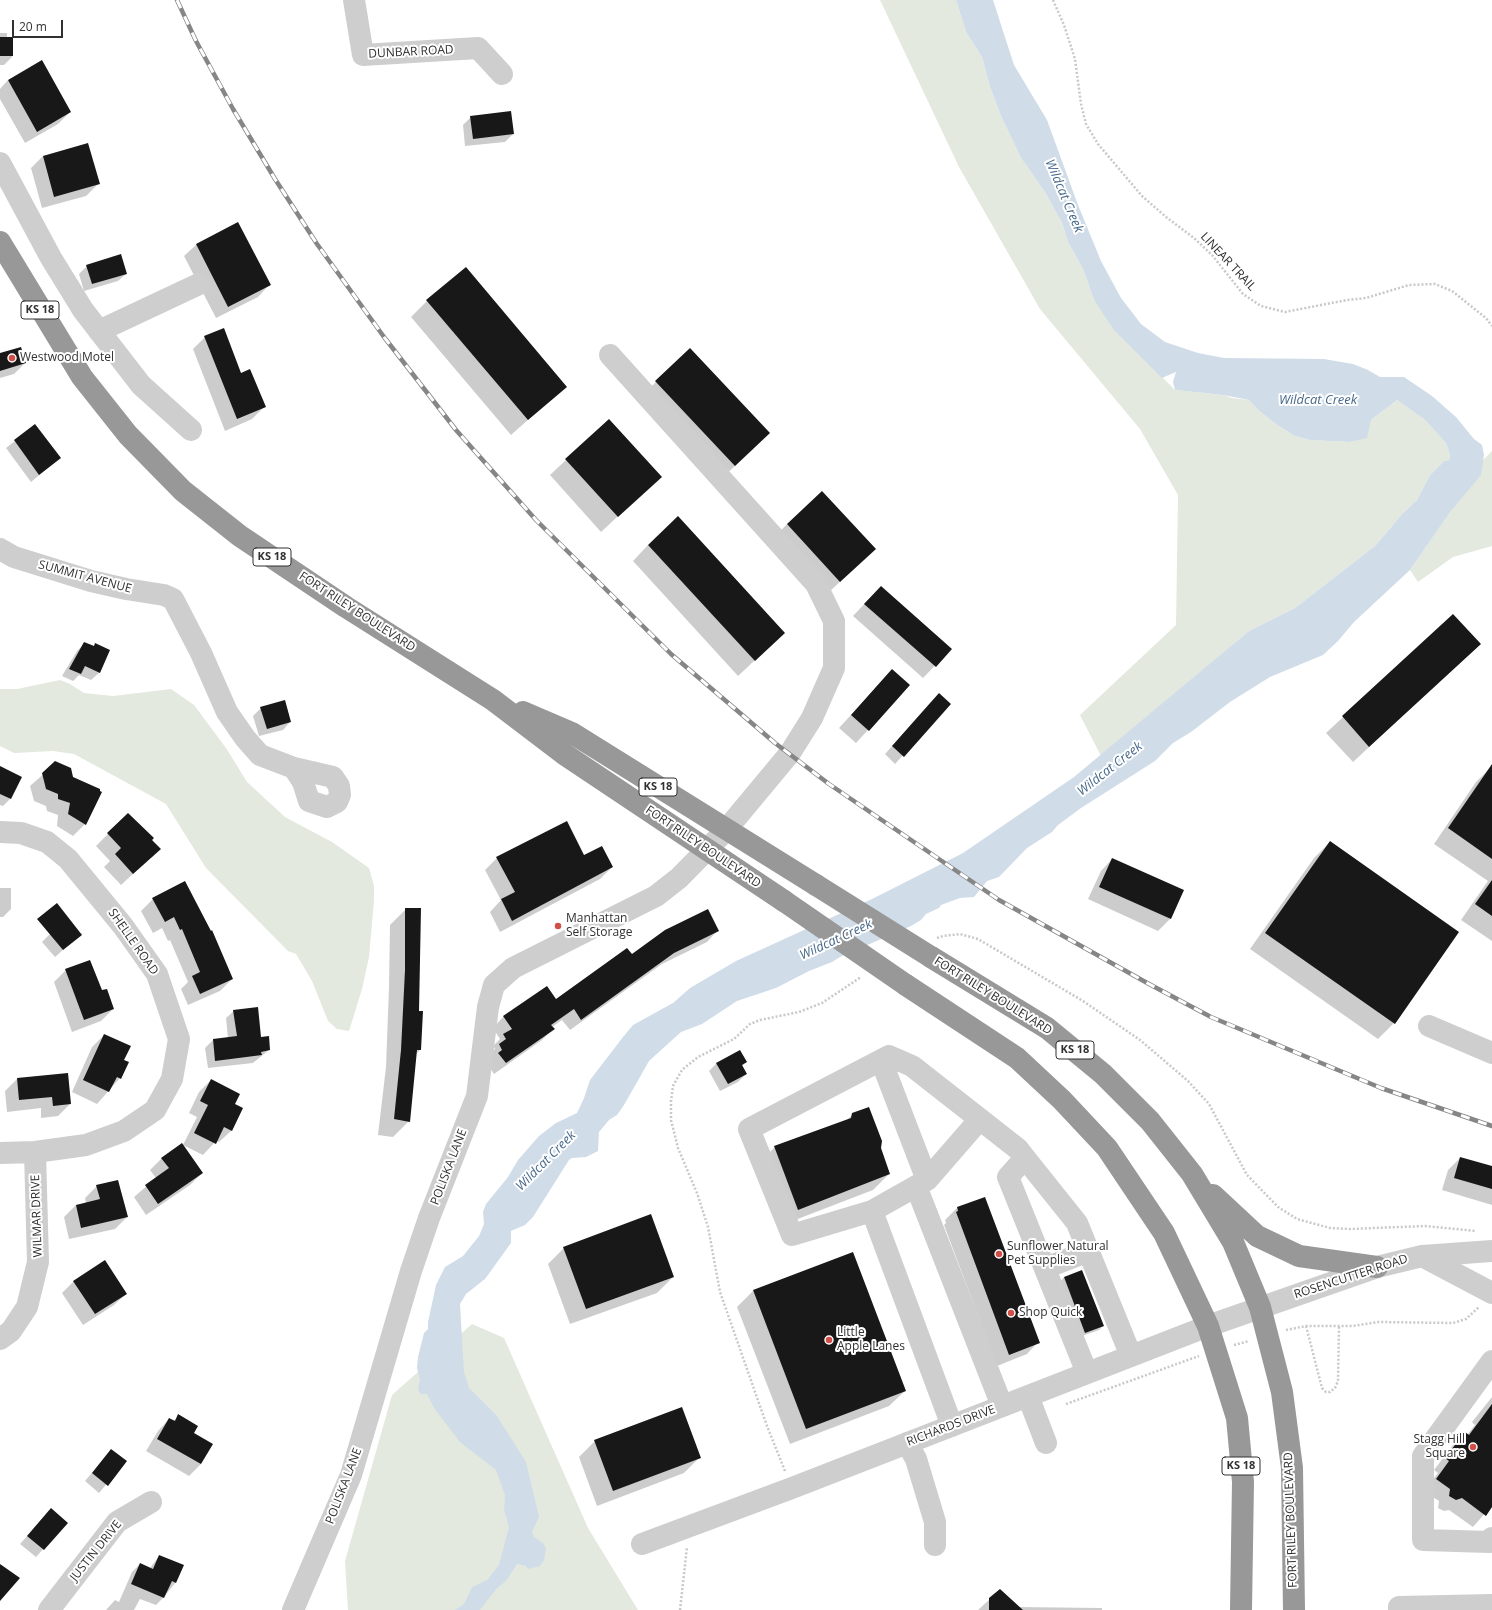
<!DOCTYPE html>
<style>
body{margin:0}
#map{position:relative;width:1492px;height:1610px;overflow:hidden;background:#fff;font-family:"Open Sans",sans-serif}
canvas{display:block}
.scale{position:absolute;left:12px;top:20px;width:51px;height:18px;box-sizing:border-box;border:2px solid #313131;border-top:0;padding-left:5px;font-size:12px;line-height:14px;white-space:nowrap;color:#313131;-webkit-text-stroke:3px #fff;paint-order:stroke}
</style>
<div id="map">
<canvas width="1492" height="1610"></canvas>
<div class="scale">20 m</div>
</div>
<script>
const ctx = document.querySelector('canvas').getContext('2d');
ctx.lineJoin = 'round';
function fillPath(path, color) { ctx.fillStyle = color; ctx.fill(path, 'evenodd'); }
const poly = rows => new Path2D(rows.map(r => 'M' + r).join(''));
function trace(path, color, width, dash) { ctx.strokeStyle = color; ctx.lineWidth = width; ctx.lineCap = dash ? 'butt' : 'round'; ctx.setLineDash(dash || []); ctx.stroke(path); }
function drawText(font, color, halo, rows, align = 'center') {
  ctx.font = font + ' "Open Sans",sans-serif'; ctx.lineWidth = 4; ctx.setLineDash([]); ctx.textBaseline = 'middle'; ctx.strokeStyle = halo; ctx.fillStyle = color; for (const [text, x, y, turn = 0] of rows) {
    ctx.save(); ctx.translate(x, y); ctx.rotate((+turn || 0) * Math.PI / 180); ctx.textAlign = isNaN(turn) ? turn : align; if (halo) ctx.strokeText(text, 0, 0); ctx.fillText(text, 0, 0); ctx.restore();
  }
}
fillPath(poly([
 [880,0,956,0,966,32,982,57,990,87,1001,116,1021,158,1045,192,1062,223,1068,242,1083,269,1094,300,1147,362,1175,390,1223,395,1232,398,1249,400,1258,410,1277,425,1295,436,1310,440,1349,442,1371,420,1397,400,1425,420,1446,443,1450,455,1449,461,1444,461,1430,475,1417,500,1402,514,1376,545,1295,608,1249,631,1101,756,1080,715,1176,625,1178,495,1140,429,1040,309,959,167],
 [1492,451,1492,546,1453,557,1418,582,1410,570,1451,511,1477,466],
 [60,680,70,684,84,693,113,696,171,689,194,705,226,748,247,782,285,817,332,842,369,868,374,886,374,900,369,957,362,989,349,1031,337,1029,328,1021,312,981,296,954,288,951,206,868,166,804,74,754,53,751,14,753,0,746,0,689,17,689],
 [472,1324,504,1338,588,1528,638,1610,348,1610,345,1561,392,1395]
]), '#e3e9de');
fillPath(poly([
 [956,0,993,0,1014,65,1047,120,1078,205,1101,261,1121,298,1141,324,1165,342,1198,353,1224,358,1324,359,1353,364,1368,370,1380,377,1404,377,1432,396,1456,417,1474,439,1482,445,1484,455,1481,475,1451,511,1410,570,1354,622,1338,641,1323,655,1270,677,1230,702,1191,732,1173,743,1155,761,1081,808,1058,825,1052,832,1027,848,999,877,987,881,974,897,960,898,941,905,939,908,926,914,921,920,911,926,840,957,832,962,809,971,776,988,737,1001,702,1024,681,1032,649,1061,624,1105,617,1115,609,1120,599,1132,598,1151,586,1157,572,1158,569,1160,533,1217,525,1225,511,1231,511,1243,506,1250,485,1279,466,1294,460,1304,464,1372,469,1388,497,1416,526,1462,539,1517,532,1532,534,1537,543,1543,546,1549,544,1560,540,1566,528,1569,526,1566,517,1564,506,1581,497,1588,480,1610,455,1610,464,1604,472,1587,487,1580,499,1565,509,1527,504,1510,505,1495,496,1470,460,1442,434,1408,427,1394,420,1394,418,1389,420,1379,417,1368,418,1357,424,1333,428,1329,428,1322,436,1285,445,1267,463,1256,479,1236,484,1224,483,1212,486,1204,508,1177,518,1160,539,1136,556,1123,577,1113,584,1098,590,1080,623,1037,633,1025,673,1003,690,988,736,961,872,899,963,853,1074,777,1249,631,1295,608,1376,545,1402,514,1417,500,1430,475,1444,461,1449,461,1450,455,1446,443,1425,420,1397,400,1371,420,1367,438,1349,442,1310,440,1295,436,1277,425,1258,410,1249,400,1223,395,1175,390,1173,382,1176,372,1162,378,1114,330,1094,300,1083,269,1068,242,1062,223,1045,192,1021,158,1001,116,990,87,982,57,966,32]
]), '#d0dde9');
fillPath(poly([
 [0,33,7,33,7,38,12,38,12,57,4,65,0,65],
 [8,80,70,112,58,124,25,143,0,99,0,89],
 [471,117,513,134,505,142,465,146,463,125],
 [87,144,98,184,86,196,42,208,31,168,43,156],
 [238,223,269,285,258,297,216,318,184,256,196,245],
 [87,266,126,274,118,281,84,291,79,274],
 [427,301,566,386,511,435,411,317],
 [205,337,241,374,264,407,252,419,225,431,193,349],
 [0,354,25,363,14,374,0,378],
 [656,382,753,449,719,481,640,398],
 [35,425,60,458,31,482,6,448],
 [566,460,660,477,601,532,550,475],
 [787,524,862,561,828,593,776,536],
 [648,545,768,648,738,676,633,561],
 [869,599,951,649,923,678,853,616],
 [1453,615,1463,660,1353,762,1326,733],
 [85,643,109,651,99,673,91,680,79,675,73,681,62,676,77,651],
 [892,670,909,685,856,743,839,728],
 [931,702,949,704,895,764,885,754],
 [261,708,290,722,283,730,259,736,253,716],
 [56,763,85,824,73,836,57,826,58,815,47,811,46,806,34,801,30,786],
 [0,767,10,799,3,806,0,805],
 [1491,767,1492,768,1492,941,1461,920,1488,881,1434,844,1476,782],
 [128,814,153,838,148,860,121,885,104,867,110,861,96,846],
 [1330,842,1394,1023,1378,1039,1250,949,1314,858],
 [497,858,612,867,600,879,500,932,490,912,501,900,485,870],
 [1112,859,1182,891,1170,919,1158,931,1088,899,1101,871],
 [184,882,232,979,220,991,188,1005,181,989,188,982,170,940,168,941,162,928,153,933,141,911,153,899],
 [0,888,11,888,11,909,3,917,0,917],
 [406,909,418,1012,420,1050,415,1055,409,1121,393,1137,378,1135,386,1067,389,987,390,925],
 [718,930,707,942,662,964,570,1030,562,1020,552,1027,553,1029,542,1040,494,1074,488,1065,488,1056,495,1049,493,1046,500,1039,493,1028,504,1016,556,1000,632,956],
 [82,933,55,957,42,942,50,934],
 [66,970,101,992,113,1009,101,1021,72,1032,54,982],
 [234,1011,269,1050,253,1063,208,1068,205,1048,213,1040,228,1038,226,1018],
 [104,1035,120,1078,97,1104,72,1092,92,1047],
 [746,1062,742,1066,746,1074,738,1082,720,1091,709,1071,717,1063],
 [17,1079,70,1104,58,1116,41,1118,41,1108,7,1112,5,1091],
 [211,1080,234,1104,242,1108,231,1131,219,1142,216,1141,203,1155,183,1145,197,1117,189,1113,199,1092],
 [853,1114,880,1148,889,1174,873,1190,782,1225,759,1163,775,1147,846,1121],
 [162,1158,202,1173,190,1185,146,1215,134,1197,156,1178,150,1170],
 [1460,1158,1492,1168,1492,1205,1442,1190,1448,1170],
 [97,1186,127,1217,115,1229,69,1239,64,1217,76,1205,86,1203,85,1198],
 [957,1208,1038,1342,1027,1354,997,1366,944,1225,946,1223,945,1220],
 [564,1248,673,1277,657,1293,570,1324,548,1264],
 [1064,1277,1103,1326,1099,1330,1082,1336,1061,1281],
 [74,1281,126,1294,114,1305,83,1325,62,1293],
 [753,1291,905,1391,889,1406,790,1444,737,1307],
 [1492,1397,1492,1505,1473,1527,1449,1510,1444,1511,1438,1508,1439,1501,1424,1491,1438,1473,1434,1470,1453,1445,1465,1433,1467,1435,1475,1425,1472,1422],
 [179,1416,193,1433,201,1464,189,1476,146,1451,158,1431,169,1419,173,1421],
 [595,1441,700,1457,684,1473,597,1506,579,1457],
 [111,1450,125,1462,99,1493,85,1481],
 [51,1509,67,1523,36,1557,20,1544],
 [159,1556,176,1582,163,1598,156,1605,140,1599,134,1610,106,1610,115,1600,119,1602,132,1572,140,1564,150,1568],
 [990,1599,1018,1607,1102,1608,1102,1610,978,1610]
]), '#0003');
fillPath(poly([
 [0,37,13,37,13,56,0,56],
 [42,60,71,112,37,132,8,80],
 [511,111,514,134,473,139,470,116],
 [88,143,100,184,54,197,43,156],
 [238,222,271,285,228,307,196,244],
 [121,254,127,274,92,284,86,265],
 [466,267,567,387,528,420,426,300],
 [224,328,241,373,250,369,266,407,237,419,204,336],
 [21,347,26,363,0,371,0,353],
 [690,348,770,433,735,466,655,381],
 [609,419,662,477,618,517,565,459],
 [35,424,61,458,39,475,14,440],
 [822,491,876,549,840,582,787,524],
 [678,516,785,633,755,661,648,545],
 [881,586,952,649,936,667,864,604],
 [1453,614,1481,644,1369,747,1342,716],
 [84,642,94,646,95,643,110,650,100,673,85,666,81,674,69,669],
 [892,669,910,685,869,731,851,715],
 [939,693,951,704,904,757,892,746],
 [285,700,291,722,267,729,260,707],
 [55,761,71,768,73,777,100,789,100,791,102,792,86,825,68,814,70,803,58,799,58,794,46,789,42,773],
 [1492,764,1492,859,1448,828],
 [0,766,22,777,11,799,0,794],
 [128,813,154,838,152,840,161,849,133,874,115,854,121,848,107,833],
 [567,821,584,855,602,846,613,867,512,921,501,899,515,892,496,857],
 [1330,841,1459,932,1395,1024,1265,933],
 [1112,858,1184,890,1171,919,1099,887],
 [1492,880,1492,916,1475,904],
 [185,881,211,931,212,930,233,979,200,994,192,976,200,972,182,929,180,930,174,917,165,922,152,898],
 [57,903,82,935,63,950,37,919],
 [405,908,421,908,419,1011,423,1011,421,1050,417,1050,410,1122,394,1119,401,1050,405,970],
 [708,909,719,931,674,953,581,1020,574,1009,551,1025,555,1029,506,1063,498,1053,502,1050,499,1044,506,1039,503,1034,512,1029,503,1016,547,986,556,999,627,948,632,954,665,930],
 [90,960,102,990,107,989,114,1009,84,1020,65,969],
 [258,1007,261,1037,269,1036,270,1050,261,1052,262,1055,215,1061,213,1039,237,1036,233,1010],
 [104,1034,131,1046,124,1060,129,1062,121,1079,117,1077,109,1092,83,1080],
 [740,1050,747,1062,742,1065,747,1074,728,1084,716,1063],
 [68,1073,71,1104,53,1106,52,1097,19,1100,17,1078],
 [211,1079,240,1094,235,1104,243,1108,232,1131,224,1127,216,1144,194,1133,208,1105,200,1101],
 [869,1107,882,1141,881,1148,890,1174,798,1210,774,1146,851,1118,852,1113],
 [182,1143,203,1173,158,1204,145,1185,169,1168,161,1158],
 [1460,1157,1492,1166,1492,1189,1454,1178],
 [118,1180,128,1217,81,1228,76,1205,100,1199,96,1185],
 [985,1197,1040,1343,1009,1355,956,1212,958,1211,957,1207],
 [651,1214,674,1277,586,1309,563,1247],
 [853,1252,906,1391,806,1429,753,1290],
 [105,1260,127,1294,95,1314,73,1281],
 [1082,1270,1104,1326,1085,1333,1064,1277],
 [1492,1404,1492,1507,1486,1516,1462,1498,1456,1500,1449,1496,1450,1489,1436,1479,1449,1461,1445,1458,1465,1432,1469,1435],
 [682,1407,701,1458,613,1491,594,1440],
 [178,1414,198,1426,194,1433,213,1444,201,1464,157,1439,169,1418,175,1421],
 [111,1449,127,1461,108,1486,92,1473],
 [51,1508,68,1523,44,1550,27,1536],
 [159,1555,184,1565,176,1583,172,1581,164,1598,131,1584,140,1563,153,1569],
 [0,1564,20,1578,0,1601],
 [1000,1589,1023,1610,989,1610,989,1598]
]), '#181818');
trace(poly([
 [1053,0,1064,25,1075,59,1081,104,1086,124,1098,144,1142,196,1166,217,1194,238,1212,255,1243,294,1261,306,1285,312,1347,300,1366,298,1409,285,1435,284,1452,291,1486,318,1492,326],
 [937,938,943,936,960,934,978,939,1083,1001,1140,1040,1188,1081,1209,1104,1247,1175,1278,1207,1297,1219,1330,1228,1350,1229,1425,1226,1476,1231],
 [1306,1326,1322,1388,1326,1392,1330,1392,1335,1388,1338,1381,1339,1326],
 [1286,1330,1306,1326,1353,1326,1378,1322,1453,1323,1466,1319,1479,1307],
 [1234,1345,1249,1341],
 [1066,1404,1199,1356],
 [785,1471,767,1426,720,1292,708,1227,697,1193,678,1148,671,1120,671,1101,673,1086,682,1070,698,1057,734,1039,750,1024,760,1020,799,1012,822,1003,861,977],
 [680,1610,687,1547]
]), '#c8c8c8', 2.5, [2, 2]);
trace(poly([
 [354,0,363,55,478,48,502,74],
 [0,163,51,258,83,310,141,385,191,430],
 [99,331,199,284],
 [0,549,14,557,91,581,126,589,164,595,173,599,201,653,227,712,245,738,260,755,294,768,333,777,339,786,340,795,337,802,327,807,309,801,303,782,294,768],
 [0,832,21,833,47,842,68,859,123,926,157,974,179,1039,172,1079,155,1110,124,1131,86,1145,35,1152,0,1153],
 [1429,1026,1492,1053],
 [881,1060,927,1180],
 [1025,1158,1008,1177,1087,1373],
 [916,1186,1002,1406],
 [872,1211,927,1180,980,1119],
 [1422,1256,1492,1293],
 [1045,1268,1089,1251],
 [0,1339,11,1331,27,1307,38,1262,35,1152],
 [1492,1361,1423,1456,1423,1540,1490,1542,1492,1538],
 [1028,1396,1046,1443],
 [952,1426,872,1211,792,1235,749,1129,889,1056,912,1066,1018,1149,1025,1158,1077,1223,1131,1356],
 [907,1443,916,1459,935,1522,935,1545],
 [642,1544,792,1488,1208,1326,1377,1267,1422,1256,1492,1251],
 [49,1610,117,1522,151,1502],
 [293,1610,351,1475,411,1271,429,1218,477,1096,488,1007,494,985,513,968,656,896,679,878,726,830,790,753,812,718,834,668,834,621,816,584,610,355],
 [1399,1610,1399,1607,1492,1605]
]), '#cecece', 22);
trace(poly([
 [0,242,82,377,128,435,183,491,240,536,346,607,493,700,564,754,784,901],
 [523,712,572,733,816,885],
 [931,957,1047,1028,1103,1074,1150,1121,1192,1174,1233,1242,1260,1307,1282,1392,1292,1468,1294,1610],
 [906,985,1017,1058,1062,1100,1107,1148,1164,1233,1208,1326,1237,1418,1243,1482,1241,1610],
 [1213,1195,1257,1236,1299,1256,1377,1267]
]), '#989898', 22);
const rail = poly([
 [177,0,196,41,233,109,275,179,317,244,384,337,456,430,536,520,671,654,775,743,829,784,999,900,1149,984,1211,1017,1381,1088,1492,1126]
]);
trace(rail, '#868686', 4.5);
trace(rail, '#fff', 3, [9]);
trace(poly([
 [816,885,931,957],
 [784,901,906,985]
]), '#989898', 22);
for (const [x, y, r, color] of [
 [12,358,4,"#d24f49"],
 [558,926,4,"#d24f49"],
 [999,1254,4,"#d24f49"],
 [1011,1313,4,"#d24f49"],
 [829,1340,4,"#d24f49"],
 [1473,1447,4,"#d24f49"]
]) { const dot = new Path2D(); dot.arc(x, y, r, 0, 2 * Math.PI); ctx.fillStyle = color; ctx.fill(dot); trace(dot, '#fff', 1.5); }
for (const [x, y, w] of [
 [40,310,38],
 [272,557,38],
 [658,787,38],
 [1075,1050,38],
 [1241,1466,38]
]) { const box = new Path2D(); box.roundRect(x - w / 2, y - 9, w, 18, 3); ctx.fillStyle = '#fff'; ctx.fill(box); trace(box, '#313131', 1); }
drawText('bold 11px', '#313131', null, [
 ["KS 18",40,310],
 ["KS 18",272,557],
 ["KS 18",658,787],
 ["KS 18",1075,1050],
 ["KS 18",1241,1466]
]);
drawText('12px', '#313131', '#fff', [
 ["DUNBAR ROAD",411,52,-3],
 ["LINEAR TRAIL",1228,262,47],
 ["SUMMIT AVENUE",85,577,15],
 ["FORT RILEY BOULEVARD",357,612,33],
 ["FORT RILEY BOULEVARD",703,847,34],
 ["SHELLE ROAD",133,942,55],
 ["FORT RILEY BOULEVARD",993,996,32],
 ["POLISKA LANE",449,1167,-69],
 ["WILMAR DRIVE",37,1216,-92],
 ["ROSENCUTTER ROAD",1351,1277,-18],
 ["RICHARDS DRIVE",951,1426,-21],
 ["POLISKA LANE",344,1486,-69],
 ["FORT RILEY BOULEVARD",1291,1520,-92],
 ["JUSTIN DRIVE",96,1551,-51]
]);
drawText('12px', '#313131', '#fff', [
 ["Westwood Motel",20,358],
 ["Manhattan",566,919],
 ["Self Storage",566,933],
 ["Sunflower Natural",1007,1247],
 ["Pet Supplies",1007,1261],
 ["Shop Quick",1019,1313],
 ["Little",837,1333],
 ["Apple Lanes",837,1347],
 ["Stagg Hill",1465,1440,"right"],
 ["Square",1465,1454,"right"]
], 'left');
drawText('italic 13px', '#48698b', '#fff', [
 ["Wildcat Creek",1064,196,67],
 ["Wildcat Creek",1318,400],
 ["Wildcat Creek",1110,769,-38],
 ["Wildcat Creek",836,940,-25],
 ["Wildcat Creek",546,1161,-45]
]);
</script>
